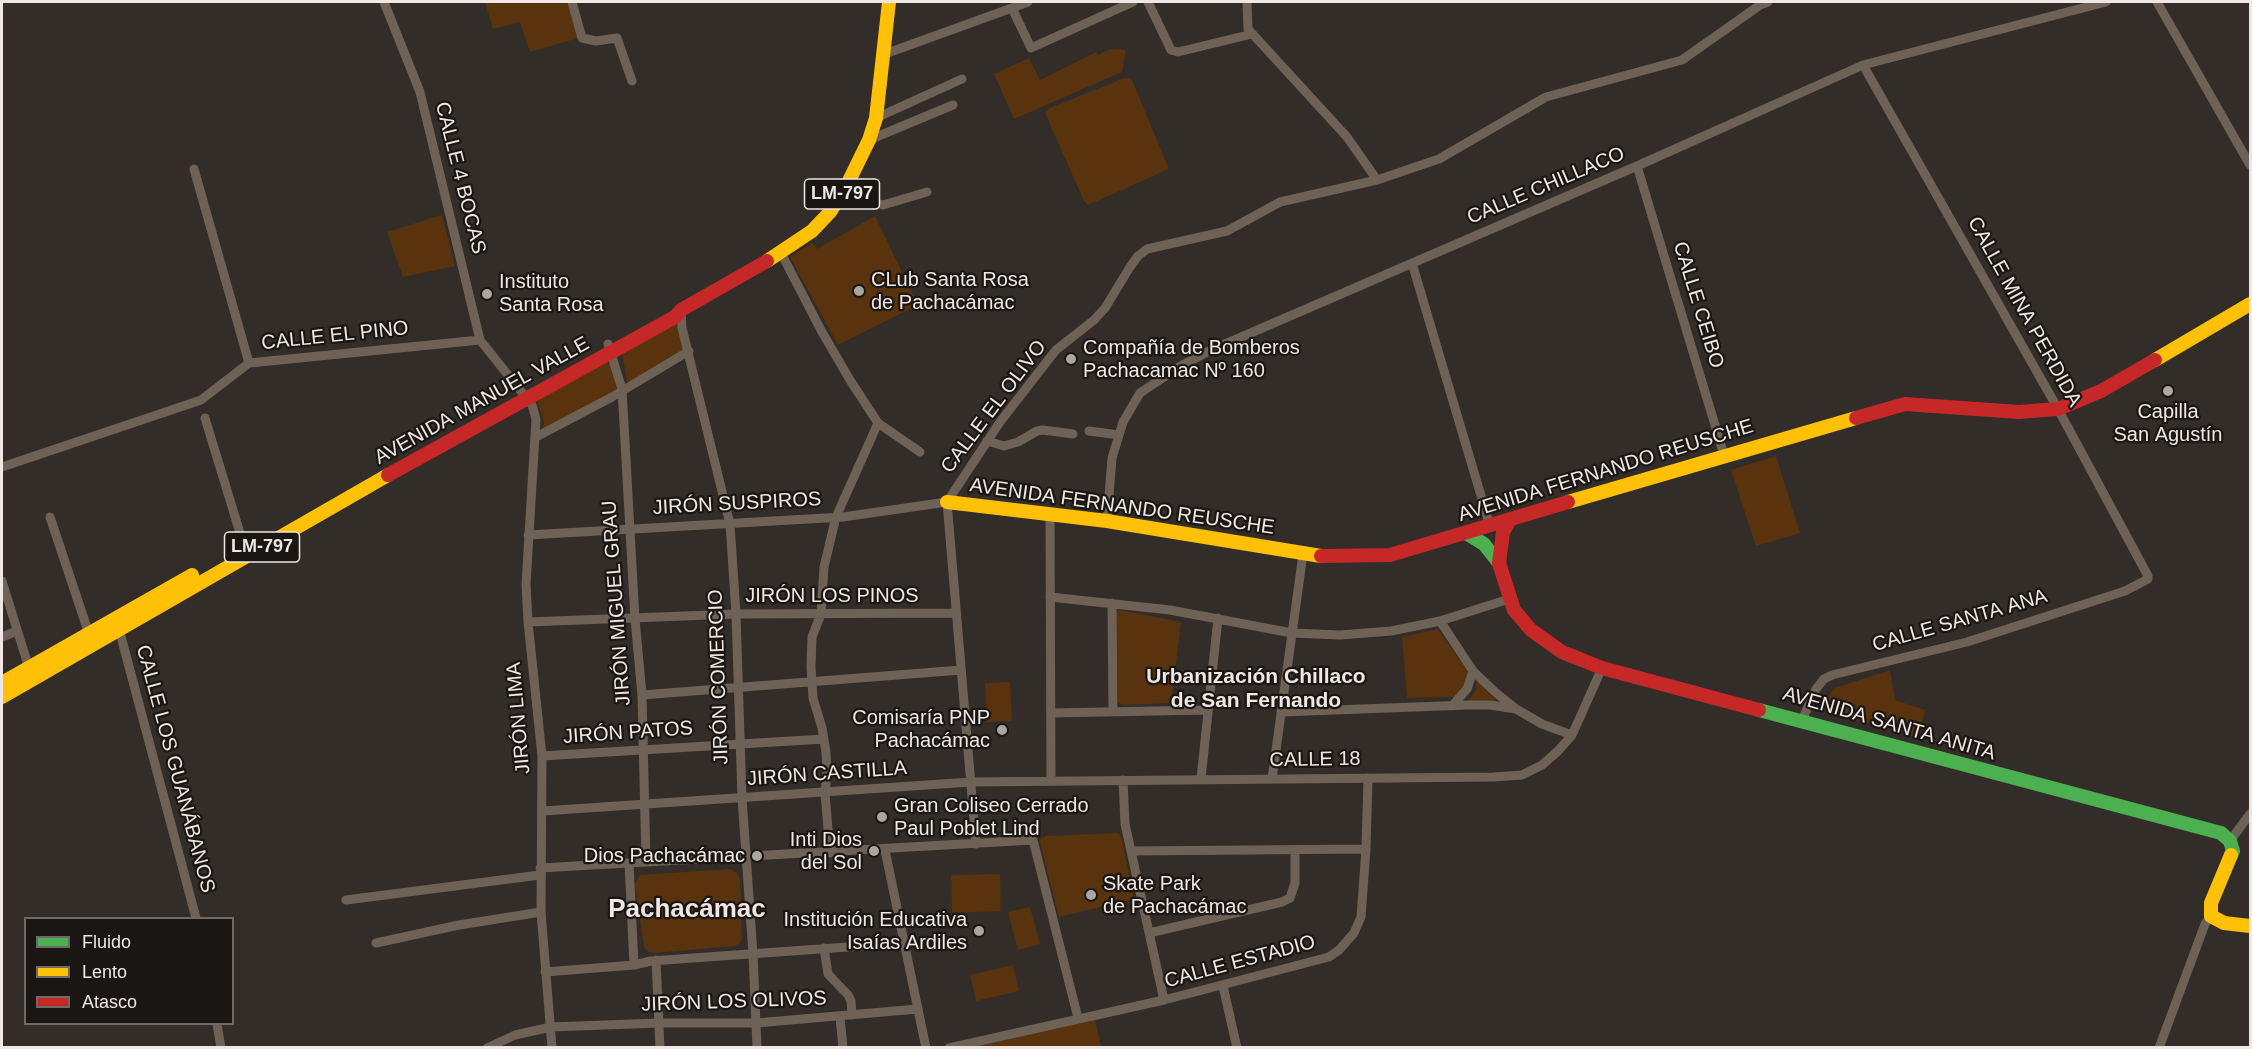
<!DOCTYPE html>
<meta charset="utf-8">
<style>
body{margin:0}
#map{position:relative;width:2252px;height:1049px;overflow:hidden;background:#322d29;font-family:Arial,sans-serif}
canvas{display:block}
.frame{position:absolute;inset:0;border:3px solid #eee7e3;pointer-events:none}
.legend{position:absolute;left:24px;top:917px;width:210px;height:108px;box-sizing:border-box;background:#1a1613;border:2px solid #6f6a66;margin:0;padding:8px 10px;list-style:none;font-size:18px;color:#eee7e3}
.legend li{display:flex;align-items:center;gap:12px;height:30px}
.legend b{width:30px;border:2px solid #6f6a66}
</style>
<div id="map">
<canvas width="2252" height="1049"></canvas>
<div class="frame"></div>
<ul class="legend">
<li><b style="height:8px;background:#4caf50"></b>Fluido</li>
<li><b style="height:8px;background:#ffc107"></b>Lento</li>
<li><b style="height:8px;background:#c62828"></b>Atasco</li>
</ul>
</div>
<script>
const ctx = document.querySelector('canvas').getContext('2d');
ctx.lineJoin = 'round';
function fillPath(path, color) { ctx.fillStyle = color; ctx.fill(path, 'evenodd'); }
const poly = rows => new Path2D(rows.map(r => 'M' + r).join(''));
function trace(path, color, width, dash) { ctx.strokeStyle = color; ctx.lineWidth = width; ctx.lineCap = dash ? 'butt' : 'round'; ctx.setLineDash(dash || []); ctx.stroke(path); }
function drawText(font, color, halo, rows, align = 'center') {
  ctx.font = font + ' Arial,sans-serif'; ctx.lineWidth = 4.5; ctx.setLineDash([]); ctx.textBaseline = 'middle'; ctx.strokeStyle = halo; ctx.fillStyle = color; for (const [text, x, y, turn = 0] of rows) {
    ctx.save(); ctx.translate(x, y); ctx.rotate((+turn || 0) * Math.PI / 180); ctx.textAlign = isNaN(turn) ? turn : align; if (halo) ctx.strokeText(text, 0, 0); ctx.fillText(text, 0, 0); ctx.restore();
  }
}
fillPath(poly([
 [485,2,568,2,578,38,530,52,520,22,493,29],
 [1110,49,1126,50,1122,72,1014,119,994,74,1029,58,1040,80,1096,52,1098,55],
 [1124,78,1130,78,1132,80,1169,169,1088,205,1084,201,1045,113,1050,108],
 [442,215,455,266,403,277,387,232],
 [875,216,918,305,838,345,790,257,812,243,817,249],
 [676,320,687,351,628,386,622,353],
 [605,362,610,364,618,385,617,392,542,433,544,423,537,399],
 [1776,456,1800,533,1756,546,1731,470],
 [1120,610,1181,622,1171,703,1122,705,1118,702,1116,613],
 [1438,629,1465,668,1467,673,1466,686,1455,697,1407,698,1402,637],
 [1890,670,1895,700,1925,710,1919,738,1883,726,1834,716,1824,701,1835,688],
 [1477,681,1496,701,1468,701,1476,690],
 [1010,682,1012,721,987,722,985,683],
 [1118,833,1121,836,1134,899,1059,917,1040,842,1041,839,1045,836],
 [730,869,737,873,740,880,742,938,739,944,734,946,655,953,649,952,644,947,635,885,640,875],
 [1000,874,1001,911,952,913,951,875],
 [1030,907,1040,944,1018,950,1008,912],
 [1013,965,1019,991,976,1001,970,975],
 [1095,1020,1101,1047,974,1047]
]), '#58330e');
trace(poly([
 [384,2,420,92,480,340,532,405,536,419,526,584,528,622,542,756,541,912,552,1048],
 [572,2,582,38,596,41,617,38,632,81],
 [1148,2,1171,50,1178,52,1252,34],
 [1247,2,1248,29,1347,137,1377,180],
 [2157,2,2250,165],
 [1012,8,1028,2],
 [882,55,1012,8,1031,48,1133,2],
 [876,118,962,79],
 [869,140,953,105],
 [1637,166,1724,455],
 [194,169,249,363],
 [846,187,873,202,883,205,927,192],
 [781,253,822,332,850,380,878,423,920,452],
 [1412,263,1490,526],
 [681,310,682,328,730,524,736,614,742,798,753,954,757,1048],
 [608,344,622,389,635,619,642,695,646,862],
 [205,418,247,556],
 [1089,431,1119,435],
 [536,437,612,397,689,351],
 [987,441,1004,446,1018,442,1037,431,1043,430,1073,434],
 [2,467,201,400,249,363,480,340],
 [947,502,1000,422,1045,364,1056,350,1094,320,1105,308,1130,267,1138,256,1147,249,1227,231,1280,202,1377,180,1439,159,1546,97,1682,60,1760,5,1768,2],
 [947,502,976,844],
 [1050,514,1051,781],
 [50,517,89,634],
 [1107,521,1112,458,1123,422,1140,393,1179,367,1209,351,1637,166,1863,65,2106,2],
 [528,535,843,517,947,502],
 [2,581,29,668],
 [1050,597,1170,610,1292,633,1340,635,1391,631,1440,621,1509,599],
 [1112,603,1113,711],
 [1440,621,1473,671,1495,692,1516,709,1542,724,1572,735],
 [528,622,736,614,956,613],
 [119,629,196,918],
 [2,637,17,631],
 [642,695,961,670],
 [1452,706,1467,689,1473,671],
 [1281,712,1468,705,1490,705,1516,709],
 [1051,713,1208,710],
 [1802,720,1816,689,1824,679,1832,675,1967,642,2125,591,2148,579,2148,576,2058,409,1863,65],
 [542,756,824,739],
 [1201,779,1218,618],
 [1272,779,1303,554],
 [1123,780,1125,824,1164,1000],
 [543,811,971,782,1494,777,1522,775,1542,765,1558,751,1572,735,1602,668],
 [2230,841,2250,814],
 [885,850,926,1048],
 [1131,851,1366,849],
 [830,853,825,793,827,773,826,752,822,728,813,698,811,667,812,637,821,614,824,567,836,517,878,423],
 [629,863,634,965],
 [540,868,1033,840,1078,1018],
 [346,900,540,875],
 [1149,933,1282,902,1290,898,1295,883,1295,850],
 [376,943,459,925,541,912],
 [824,948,828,974,848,995,851,1001,852,1015],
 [656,960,660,1048],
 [545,972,634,965,651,961,904,943],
 [1223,986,1237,1048],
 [840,1017,843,1048],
 [217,1024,221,1048],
 [487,1048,515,1035,551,1027,659,1023,756,1023,918,1009],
 [949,1048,1164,1000,1329,957,1339,950,1354,933,1361,917,1366,849,1368,778],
 [2159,1048,2205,924,2211,916]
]), '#6e6257', 9);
trace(poly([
 [1466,533,1484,544,1499,563],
 [1759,710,2221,833,2230,841,2233,851,2231,855]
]), '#4caf50', 14);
trace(poly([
 [767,261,812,231,830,212,846,187,869,140,876,118,889,2],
 [2155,360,2250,304],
 [947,502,1107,521,1321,556],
 [1568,502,1856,418],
 [2,683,192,575],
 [2,697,388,475],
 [2231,855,2211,903,2211,916,2224,923,2250,926]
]), '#ffc107', 14);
trace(poly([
 [1856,418,1905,404,2019,412,2058,409,2101,391,2155,360],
 [388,475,675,317,681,310,767,261],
 [1510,520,1503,532,1499,563,1514,610,1531,630,1562,652,1602,668,1759,710],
 [1321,556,1390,555,1568,502]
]), '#c62828', 14);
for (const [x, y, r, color] of [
 [859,291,6,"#aca6a2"],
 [487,294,6,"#aca6a2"],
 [1071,359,6,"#aca6a2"],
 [2168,391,6,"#aca6a2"],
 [1002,730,6,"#aca6a2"],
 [882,817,6,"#aca6a2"],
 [874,851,6,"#aca6a2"],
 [757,856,6,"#aca6a2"],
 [1091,895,6,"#aca6a2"],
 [979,931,6,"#aca6a2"]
]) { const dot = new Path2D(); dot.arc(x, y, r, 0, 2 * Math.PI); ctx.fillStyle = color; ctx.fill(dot); trace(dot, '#1a1613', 2); }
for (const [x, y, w] of [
 [842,194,75],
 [262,547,75]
]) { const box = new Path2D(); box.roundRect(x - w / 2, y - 15, w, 30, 4.5); ctx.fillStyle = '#1a1613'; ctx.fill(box); trace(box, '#eee7e3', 1.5); }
drawText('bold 18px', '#eee7e3', null, [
 ["LM-797",842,194],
 ["LM-797",262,547]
]);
drawText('20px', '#eee7e3', '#1a1613', [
 ["CALLE 4 BOCAS",460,178,76],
 ["CALLE CHILLACO",1546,186,-23],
 ["CALLE CEIBO",1698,305,73],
 ["CALLE MINA PERDIDA",2024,312,61],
 ["CALLE EL PINO",335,336,-6],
 ["AVENIDA MANUEL VALLE",482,401,-29],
 ["CALLE EL OLIVO",994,407,-53],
 ["AVENIDA FERNANDO REUSCHE",1606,471,-17],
 ["JIRÓN SUSPIROS",737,504,-3],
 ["AVENIDA FERNANDO REUSCHE",1122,507,8],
 ["JIRÓN LOS PINOS",832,596],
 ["JIRÓN MIGUEL GRAU",617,603,-94],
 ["CALLE SANTA ANA",1960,621,-16],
 ["JIRÓN COMERCIO",719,677,-92],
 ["JIRÓN LIMA",519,718,-95],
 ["AVENIDA SANTA ANITA",1889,724,16],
 ["JIRÓN PATOS",628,733,-4],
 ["CALLE 18",1315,760,-1],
 ["CALLE LOS GUANÁBANOS",175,769,75],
 ["JIRÓN CASTILLA",827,774,-4],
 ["CALLE ESTADIO",1240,962,-15],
 ["JIRÓN LOS OLIVOS",734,1002,-2]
]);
drawText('20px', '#eee7e3', '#1a1613', [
 ["CLub Santa Rosa",871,280],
 ["de Pachacámac",871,303],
 ["Instituto",499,282],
 ["Santa Rosa",499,305],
 ["Compañía de Bomberos",1083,348],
 ["Pachacamac Nº 160",1083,371],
 ["Capilla",2168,412,"center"],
 ["San Agustín",2168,435,"center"],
 ["Comisaría PNP",990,718,"right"],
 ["Pachacámac",990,741,"right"],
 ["Gran Coliseo Cerrado",894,806],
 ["Paul Poblet Lind",894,829],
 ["Inti Dios",862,840,"right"],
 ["del Sol",862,863,"right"],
 ["Dios Pachacámac",745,856,"right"],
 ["Skate Park",1103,884],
 ["de Pachacámac",1103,907],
 ["Institución Educativa",967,920,"right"],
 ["Isaías Ardiles",967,943,"right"]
], 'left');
drawText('bold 21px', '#eee7e3', '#1a1613', [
 ["Urbanización Chillaco",1256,677],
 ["de San Fernando",1256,701]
]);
drawText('bold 26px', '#eee7e3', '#1a1613', [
 ["Pachacámac",687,910]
]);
</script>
